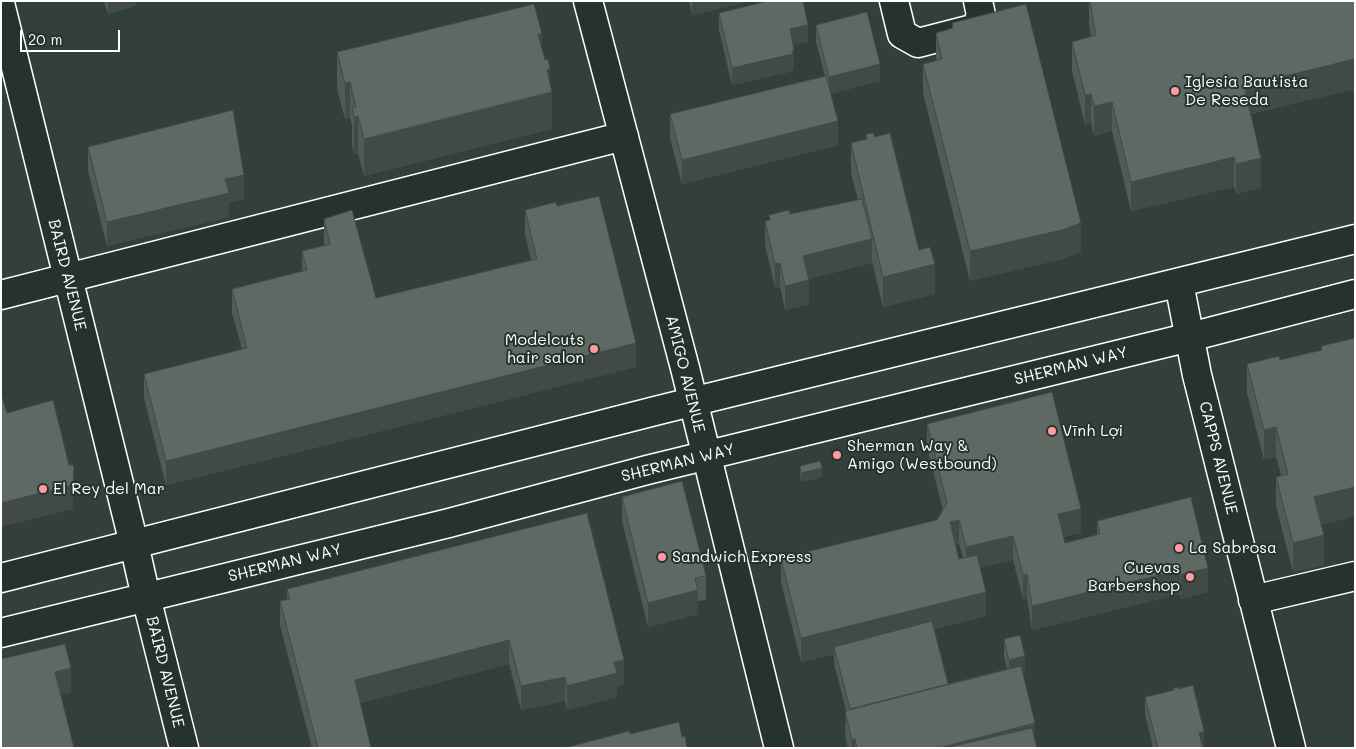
<!DOCTYPE html>
<meta charset="utf-8">
<style>
body{margin:0}
#map{position:relative;width:1356px;height:749px;overflow:hidden;background:#333f3a;font-family:Mali,sans-serif}
canvas{display:block}
.frame{position:absolute;inset:0;border:2px solid #fff;pointer-events:none}
.scale{position:absolute;left:20px;top:30px;width:100px;height:22px;box-sizing:border-box;border:2px solid #fff;border-top:0;padding-left:6px;font-size:15px;line-height:18px;white-space:nowrap;color:#fff;-webkit-text-stroke:4px #26332d;paint-order:stroke}
</style>
<div id="map">
<canvas width="1356" height="749"></canvas>
<div class="frame"></div>
<div class="scale">20 m</div>
</div>
<script>
const ctx = document.querySelector('canvas').getContext('2d');
ctx.lineJoin = 'round';
const poly = rows => new Path2D(rows.map(r => 'M' + r).join(''));
function trace(path, color, width, dash) { ctx.strokeStyle = color; ctx.lineWidth = width; ctx.lineCap = dash ? 'butt' : 'round'; ctx.setLineDash(dash || []); ctx.stroke(path); }
function fillPath(path, color) { ctx.fillStyle = color; ctx.fill(path, 'evenodd'); }
function drawText(font, color, halo, rows, align = 'center') {
  ctx.font = font + ' Mali,sans-serif'; ctx.lineWidth = 4; ctx.setLineDash([]); ctx.textBaseline = 'middle'; ctx.strokeStyle = halo; ctx.fillStyle = color; for (const [text, x, y, turn = 0] of rows) {
    ctx.save(); ctx.translate(x, y); ctx.rotate((+turn || 0) * Math.PI / 180); ctx.textAlign = isNaN(turn) ? turn : align; if (halo) ctx.strokeText(text, 0, 0); ctx.fillText(text, 0, 0); ctx.restore();
  }
}
const minor = poly([
 [588,1,685,368,779,748],
 [894,1,902,34,918,43,976,28,981,15,978,1],
 [1,7,134,544],
 [1179,283,1197,375,1291,748],
 [1,295,624,136],
 [146,597,184,748],
 [1253,600,1355,576]
]);
const major = poly([
 [134,544,146,597],
 [1,578,659,410,1355,239],
 [1,633,449,523,647,470,1190,337,1355,294]
]);
trace(minor, '#fff', 31);
trace(major, '#fff', 31);
trace(minor, '#26332d', 28);
trace(major, '#26332d', 28);
fillPath(poly([
 [104,1,136,1,136,6,108,14],
 [689,1,743,1,743,3,692,15],
 [1089,1,1355,1,1355,89,1250,114,1261,188,1236,194,1234,187,1131,211,1112,131,1094,136,1091,123,1085,125,1072,71,1072,42,1091,37,1089,24],
 [719,13,808,42,793,45,794,67,793,68,793,71,732,85,719,30],
 [952,23,1081,252,1062,259,970,281,923,93,923,64,936,61,936,33,952,29],
 [816,25,880,81,830,94,838,145,682,184,670,138,670,114,825,76,816,42],
 [542,49,550,84,552,129,364,176,358,153,354,154,352,145,352,126,350,118,345,119,337,89,337,52],
 [866,134,875,137,919,250,935,294,883,307,872,262,872,263,808,279,809,304,785,310,780,287,775,288,765,245,765,221,769,220,769,215,790,214,858,200,851,173,851,143,866,140],
 [88,147,244,199,229,202,229,217,107,246,88,171],
 [557,206,636,367,166,485,144,398,144,374,242,349,232,313,232,289,302,271,302,251,325,246,324,243,324,219,376,298,531,260,525,234,525,210],
 [1321,346,1355,516,1321,525,1324,565,1293,572,1276,506,1276,477,1281,475,1276,457,1264,460,1247,393,1247,364,1280,360,1321,350],
 [927,424,1081,533,1063,537,1065,543,1097,535,1097,521,1191,497,1208,592,1181,599,1180,594,1032,630,1027,598,1023,599,1013,560,980,567,986,616,934,629,948,684,1007,669,1004,656,1004,639,1025,673,1023,673,1037,748,848,748,845,735,846,710,834,664,834,654,801,662,781,582,781,558,937,520,943,510,927,448],
 [959,544,963,558,959,559,955,545],
 [800,466,822,477,801,482,800,475],
 [622,497,706,576,706,600,698,601,698,614,648,627,622,521],
 [587,513,624,684,617,686,617,697,567,710,565,701,521,710,509,664,360,703,371,748,312,748,280,625,280,601,287,600,287,589],
 [1173,688,1204,748,1153,748,1145,714,1145,697,1173,690]
]), '#525a56');
fillPath(poly([
 [108,1,136,1,136,6,108,14],
 [692,1,743,1,743,3,692,15],
 [808,25,808,42,790,46,790,29],
 [538,34,542,34,542,70],
 [794,50,794,67,793,68,793,71,732,85,732,68],
 [1355,59,1355,89,1244,115,1244,86],
 [880,64,880,81,829,94,829,77],
 [550,69,550,93,552,92,552,129,364,176,364,139],
 [350,82,350,118,345,119,345,83],
 [1091,94,1091,123,1085,125,1085,95],
 [1112,102,1112,131,1094,136,1094,106],
 [358,116,358,153,354,154,354,117],
 [838,121,838,145,682,184,682,160],
 [1234,157,1234,187,1131,211,1131,182],
 [1261,158,1261,188,1236,194,1236,164],
 [244,175,244,199,229,202,229,217,107,246,107,222,225,179],
 [1081,223,1081,252,1062,259,970,281,970,251],
 [872,239,872,263,803,280,803,256],
 [780,263,780,287,775,288,775,264],
 [935,264,935,294,883,307,883,277],
 [809,280,809,304,785,310,785,286],
 [636,343,636,367,166,485,166,461],
 [1276,427,1276,457,1264,460,1264,430],
 [74,465,73,509,1,527,1,503],
 [822,468,822,477,801,482,801,473],
 [1355,487,1355,516,1314,527,1314,497],
 [1081,509,1081,533,1058,538,1058,514],
 [959,520,959,544,950,546,950,522],
 [1324,535,1324,565,1293,572,1293,543],
 [1013,536,1013,560,966,571,966,547],
 [1208,568,1208,592,1181,599,1181,575],
 [1180,570,1180,594,1032,630,1032,606],
 [1027,574,1027,598,1023,599,1023,575],
 [698,590,698,614,648,627,648,603],
 [986,592,986,616,835,654,834,647,834,654,801,662,801,638],
 [509,640,509,664,355,704,355,680],
 [1025,656,1025,673,1009,677,1009,660],
 [624,660,624,684,617,686,617,697,567,710,567,686,614,662],
 [71,668,71,692,55,696,55,672],
 [565,677,565,701,521,710,521,686],
 [1035,723,1035,747,1034,748,939,748],
 [1204,731,1204,748,1199,748,1199,733],
 [855,739,855,748,852,748,852,740]
]), '#424a46');
const building = poly([
 [768,1,803,1,808,25,790,29,794,50,792,51,793,54,732,68,719,13,768,1],
 [1090,1,1355,1,1355,59,1244,86,1261,158,1236,164,1234,157,1131,182,1112,102,1094,106,1091,94,1085,95,1072,42,1096,35,1090,1],
 [534,4,542,34,538,34,545,60,548,59,550,69,547,70,552,92,364,139,358,116,354,117,352,108,356,107,350,82,345,83,337,52,534,4],
 [1026,4,1081,223,1062,230,970,251,923,64,942,59,936,33,953,28,952,23,1026,4],
 [867,12,880,64,829,77,816,25,867,12],
 [826,76,838,121,682,160,670,114,826,76],
 [233,110,244,175,225,179,229,193,107,222,88,147,233,110],
 [873,133,875,137,890,133,919,250,930,247,935,264,883,277,851,143,867,139,866,134,873,133],
 [599,196,636,343,166,461,144,374,247,348,232,289,307,270,302,251,330,244,324,219,352,210,376,298,537,259,525,210,556,202,557,206,599,196],
 [862,199,872,239,803,256,809,280,785,286,780,263,775,264,765,221,770,220,769,215,789,210,790,214,862,199],
 [1355,338,1355,487,1314,497,1324,535,1293,543,1276,477,1288,474,1276,427,1264,430,1247,364,1279,356,1280,360,1322,350,1321,346,1355,338],
 [1052,392,1081,509,1058,514,1065,543,1100,534,1097,521,1191,497,1208,568,1181,575,1180,570,1032,606,1027,574,1023,575,1013,536,966,547,959,520,950,522,959,559,977,555,986,592,801,638,781,558,937,520,947,503,927,424,1052,392],
 [1,393,7,413,53,400,69,465,74,465,73,485,1,503,1,393],
 [820,461,822,468,801,473,800,466,820,461],
 [682,481,706,576,695,578,698,590,648,603,622,497,682,481],
 [587,513,624,660,614,662,617,673,567,686,565,677,521,686,509,640,355,680,371,748,318,748,280,601,290,599,287,589,587,513],
 [932,621,948,684,850,709,834,647,932,621],
 [1020,635,1025,656,1009,660,1004,639,1020,635],
 [65,644,71,668,55,672,74,748,1,748,1,659,65,644],
 [1021,666,1035,723,939,748,857,748,855,739,852,740,845,711,1021,666],
 [1193,685,1204,731,1199,733,1203,748,1158,748,1145,697,1174,690,1173,688,1179,687,1179,689,1193,685],
 [679,722,682,737,685,736,687,748,564,748,629,731,630,734,679,722],
 [1032,728,1037,748,945,748,1032,728]
]);
fillPath(building, '#5f6964');
trace(building, '#424a46', 1);
for (const [x, y, r, color] of [
 [1175,91,5,"#ff9aa2"],
 [594,349,5,"#ff9aa2"],
 [1052,431,5,"#ff9aa2"],
 [837,455,5,"#ff9aa2"],
 [43,489,5,"#ff9aa2"],
 [1179,548,5,"#ff9aa2"],
 [662,557,5,"#ff9aa2"],
 [1190,577,5,"#ff9aa2"]
]) { const dot = new Path2D(); dot.arc(x, y, r, 0, 2 * Math.PI); ctx.fillStyle = color; ctx.fill(dot); trace(dot, '#26332d', 2); }
drawText('16px', '#fff', '#26332d', [
 ["Iglesia Bautista",1185,82],
 ["De Reseda",1185,100],
 ["Modelcuts",584,340,"right"],
 ["hair salon",584,358,"right"],
 ["Vĩnh Lợi",1062,431],
 ["Sherman Way &",847,446],
 ["Amigo (Westbound)",847,464],
 ["El Rey del Mar",53,489],
 ["La Sabrosa",1189,548],
 ["Sandwich Express",672,557],
 ["Cuevas",1180,568,"right"],
 ["Barbershop",1180,586,"right"]
], 'left');
drawText('16px', '#fff', '#26332d', [
 ["BAIRD AVENUE",67,275,76],
 ["SHERMAN WAY",1071,366,-14],
 ["AMIGO AVENUE",685,374,76],
 ["CAPPS AVENUE",1218,458,76],
 ["SHERMAN WAY",678,463,-14],
 ["SHERMAN WAY",285,563,-14],
 ["BAIRD AVENUE",165,672,76]
]);
</script>
